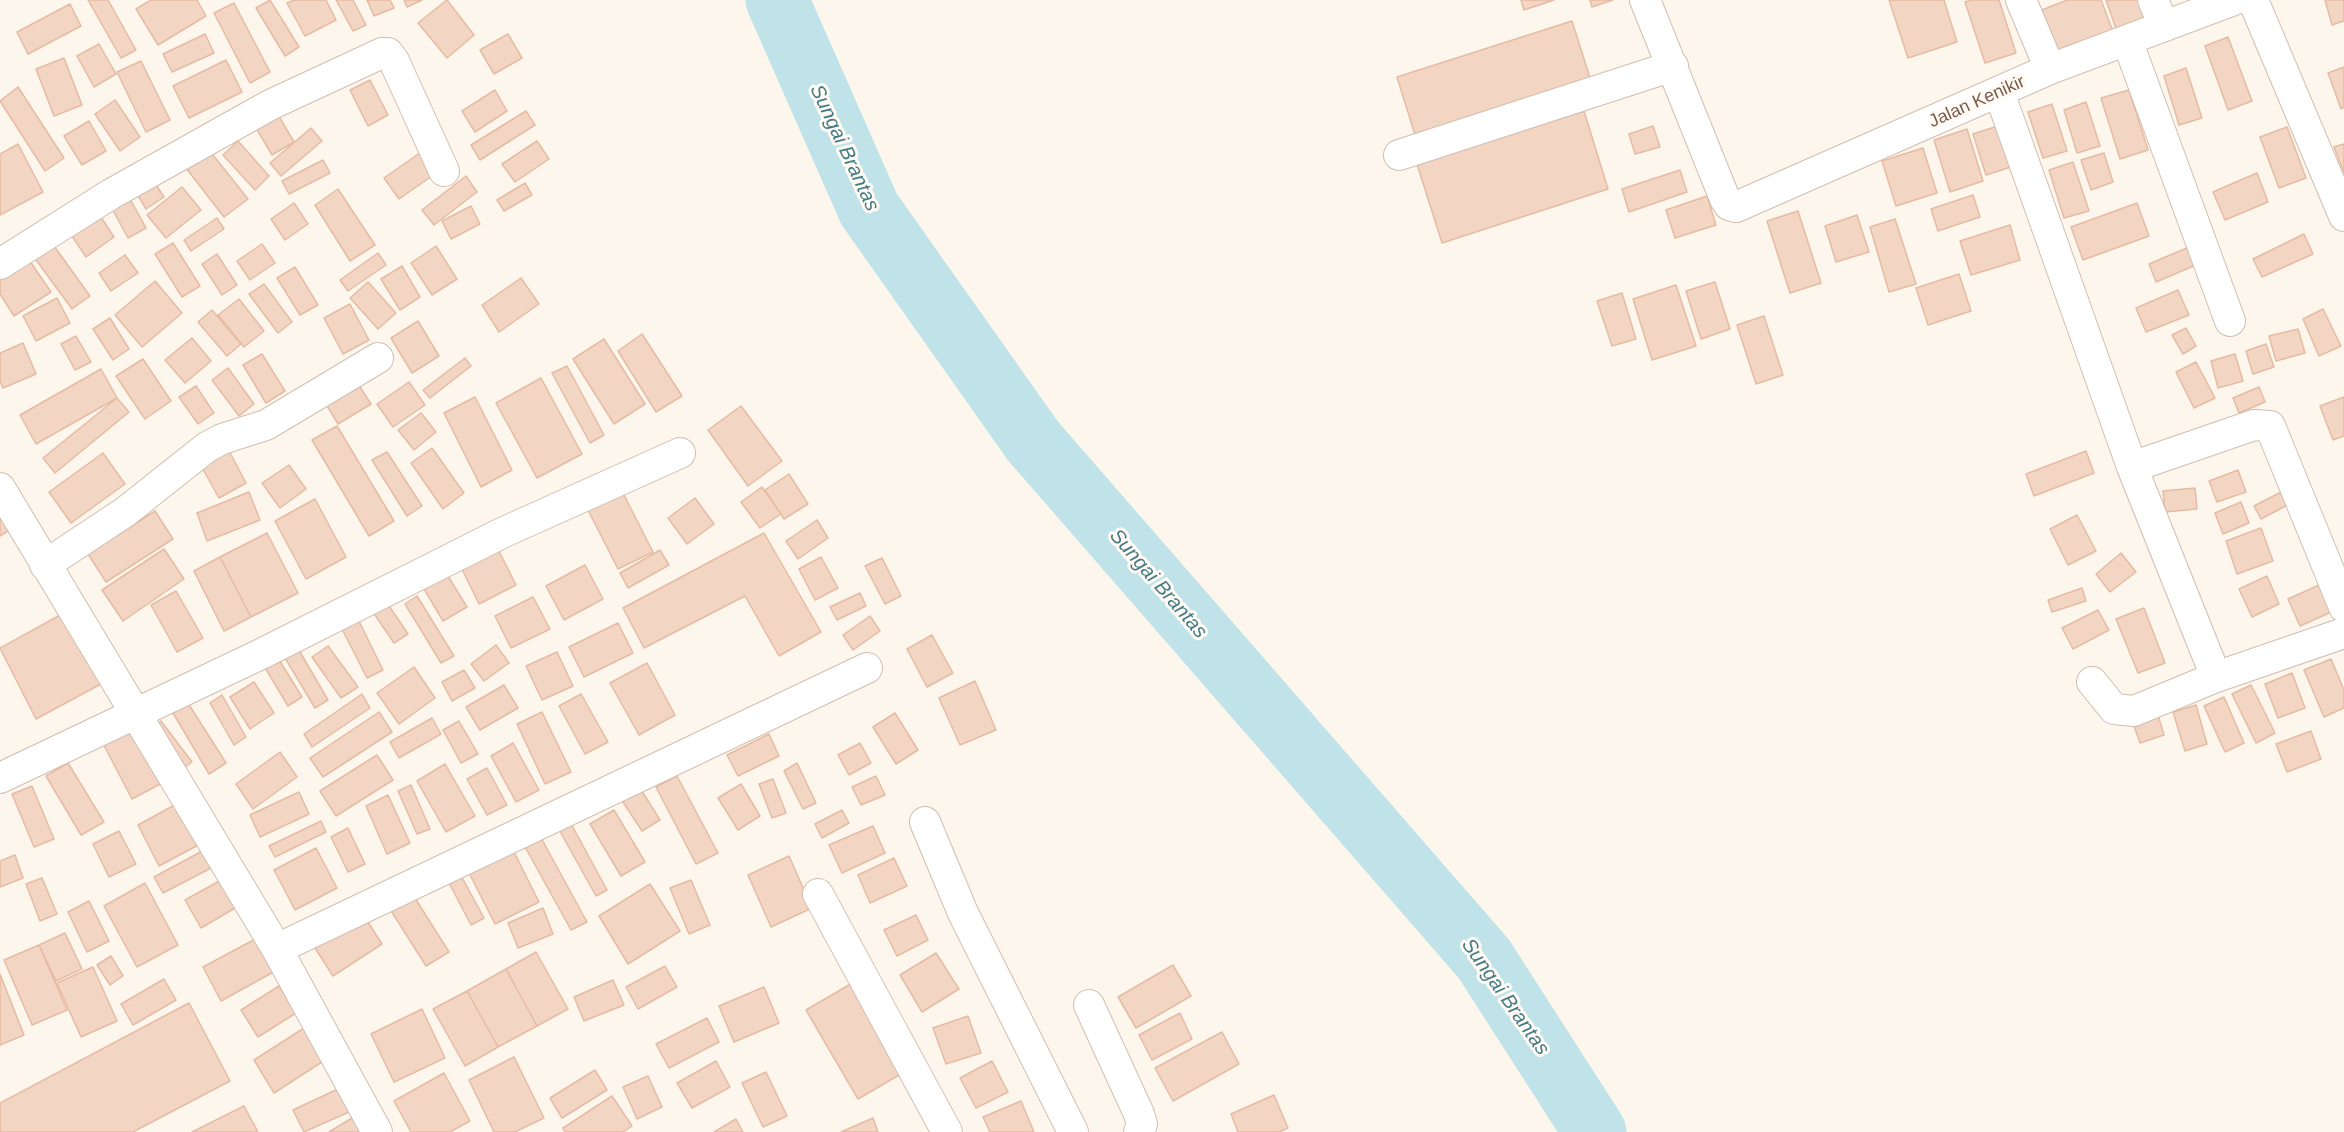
<!DOCTYPE html>
<style>
body{margin:0}
canvas{display:block;background:#fdf6ec}
</style>
<canvas width="2344" height="1132"></canvas>
<script>
const ctx = document.querySelector('canvas').getContext('2d');
ctx.lineJoin = 'round';
const poly = rows => new Path2D(rows.map(r => 'M' + r).join(''));
function trace(path, color, width, dash) { ctx.strokeStyle = color; ctx.lineWidth = width; ctx.lineCap = dash ? 'butt' : 'round'; ctx.setLineDash(dash || []); ctx.stroke(path); }
function fillPath(path, color) { ctx.fillStyle = color; ctx.fill(path, 'evenodd'); }
function drawText(font, color, halo, rows, align = 'center') {
  ctx.font = font + ' Arial,sans-serif'; ctx.lineWidth = 6; ctx.setLineDash([]); ctx.textBaseline = 'middle'; ctx.strokeStyle = halo; ctx.fillStyle = color; for (const [text, x, y, turn = 0] of rows) {
    ctx.save(); ctx.translate(x, y); ctx.rotate((+turn || 0) * Math.PI / 180); ctx.textAlign = isNaN(turn) ? turn : align; if (halo) ctx.strokeText(text, 0, 0); ctx.fillText(text, 0, 0); ctx.restore();
  }
}
trace(poly([
 [777,0,869,209,1033,441,1484,959,1595,1132]
]), '#bfe3e8', 63);
const building = poly([
 [88,0,108,0,136,50,121,58,88,0],
 [151,0,197,0,206,16,158,45,136,9,151,0],
 [270,0,299,47,285,56,256,8,270,0],
 [294,0,326,0,336,20,305,36,287,3,294,0],
 [336,0,353,0,366,25,353,31,336,0],
 [367,0,390,0,394,8,374,16,367,0],
 [404,0,422,0,407,7,404,0],
 [447,0,474,35,447,58,418,23,447,0],
 [1521,0,1554,0,1524,10,1521,0],
 [1590,0,1613,0,1592,7,1590,0],
 [1889,0,1944,0,1957,42,1908,58,1889,0],
 [1971,0,1999,0,2016,53,1985,63,1965,2,1971,0],
 [2067,0,2101,0,2117,42,2063,63,2042,10,2067,0],
 [2106,0,2150,0,2160,25,2120,40,2106,0],
 [2325,0,2344,0,2344,21,2332,25,2325,0],
 [234,3,270,72,250,83,214,13,234,3],
 [70,4,81,26,28,54,17,32,70,4],
 [1572,21,1591,81,1416,138,1397,77,1572,21],
 [205,34,214,53,172,72,163,54,205,34],
 [508,34,522,58,494,74,480,50,508,34],
 [2228,37,2252,101,2228,110,2205,46,2228,37],
 [99,44,116,74,94,87,77,56,99,44],
 [64,58,82,105,54,116,36,69,64,58],
 [226,60,242,92,189,118,173,86,226,60],
 [141,61,170,120,146,132,117,72,141,61],
 [2344,67,2344,107,2341,109,2328,73,2344,67],
 [2186,68,2202,118,2179,125,2164,76,2186,68],
 [370,80,388,115,368,126,350,90,370,80],
 [18,87,64,158,45,171,0,101,18,87],
 [495,90,507,111,475,132,462,111,495,90],
 [2129,90,2148,150,2120,159,2101,98,2129,90],
 [115,100,140,137,120,151,95,114,115,100],
 [2086,102,2100,146,2077,153,2064,110,2086,102],
 [2052,104,2067,151,2043,158,2028,112,2052,104],
 [526,111,535,125,480,160,471,145,526,111],
 [1584,111,1608,189,1442,243,1417,164,1584,111],
 [277,113,294,142,272,155,255,126,277,113],
 [89,121,106,151,82,165,64,136,89,121],
 [2004,124,2017,165,1986,175,1973,134,2004,124],
 [1653,126,1660,147,1635,154,1629,134,1653,126],
 [2287,127,2306,178,2279,188,2260,137,2287,127],
 [311,128,322,141,281,176,270,163,311,128],
 [1967,129,1983,181,1950,192,1934,140,1967,129],
 [238,141,269,176,255,190,223,155,238,141],
 [537,141,549,159,515,182,502,164,537,141],
 [18,144,43,192,0,215,0,154,18,144],
 [2344,144,2344,173,2334,147,2344,144],
 [1923,148,1937,193,1896,206,1882,161,1923,148],
 [209,150,248,199,224,217,186,168,209,150],
 [424,150,439,171,399,199,384,178,424,150],
 [2104,153,2113,182,2091,190,2081,160,2104,153],
 [323,160,330,173,289,194,282,181,323,160],
 [2073,162,2089,211,2064,218,2049,170,2073,162],
 [1680,170,1687,192,1629,212,1622,189,1680,170],
 [2257,173,2268,202,2225,220,2213,192,2257,173],
 [466,176,477,192,434,225,422,210,466,176],
 [151,177,164,197,146,209,134,189,151,177],
 [525,183,532,195,504,211,497,200,525,183],
 [182,187,201,210,166,238,147,215,182,187],
 [338,189,375,245,350,261,315,205,338,189],
 [128,195,146,228,128,238,110,205,128,195],
 [1973,195,1980,217,1938,231,1931,209,1973,195],
 [1707,196,1716,225,1675,238,1666,210,1707,196],
 [294,203,308,224,285,240,271,219,294,203],
 [2137,203,2149,236,2083,260,2071,227,2137,203],
 [471,206,480,224,451,239,442,221,471,206],
 [95,208,114,237,86,257,66,227,95,208],
 [1798,211,1821,283,1790,293,1767,221,1798,211],
 [1857,215,1869,252,1836,262,1825,226,1857,215],
 [217,218,224,229,191,251,184,240,217,218],
 [1895,219,1916,284,1889,292,1870,227,1895,219],
 [2010,225,2020,260,1971,275,1960,241,2010,225],
 [2304,234,2313,254,2262,277,2253,259,2304,234],
 [49,239,90,296,72,309,31,253,49,239],
 [173,243,200,286,182,297,155,254,173,243],
 [262,244,275,263,250,280,237,261,262,244],
 [436,246,457,279,432,295,411,263,436,246],
 [2189,247,2196,265,2156,282,2149,264,2189,247],
 [378,253,386,265,348,291,340,280,378,253],
 [217,254,237,285,222,295,202,264,217,254],
 [125,255,138,273,111,291,99,273,125,255],
 [27,257,51,292,14,316,0,294,0,275,27,257],
 [402,266,420,297,400,310,381,279,402,266],
 [295,267,318,305,300,315,277,278,295,267],
 [1959,274,1971,311,1928,325,1916,288,1959,274],
 [521,278,539,304,499,332,482,305,521,278],
 [155,281,182,313,142,347,115,315,155,281],
 [368,282,396,313,378,329,350,298,368,282],
 [1715,282,1730,329,1701,339,1686,291,1715,282],
 [264,284,292,322,278,333,249,294,264,284],
 [1676,285,1696,346,1652,360,1633,299,1676,285],
 [2178,290,2189,315,2146,332,2136,308,2178,290],
 [1622,293,1636,339,1612,346,1597,301,1622,293],
 [57,298,70,323,36,341,23,316,57,298],
 [239,299,264,331,244,347,218,315,239,299],
 [350,304,369,340,343,354,324,318,350,304],
 [2323,309,2341,346,2319,356,2303,319,2323,309],
 [212,310,241,344,227,356,198,322,212,310],
 [1764,316,1783,375,1756,384,1737,325,1764,316],
 [110,318,129,349,113,360,93,329,110,318],
 [418,321,439,356,412,373,391,338,418,321],
 [2186,328,2196,346,2183,354,2172,335,2186,328],
 [2298,329,2305,353,2276,361,2269,336,2298,329],
 [642,334,682,396,656,412,618,351,642,334],
 [76,336,91,362,75,370,61,344,76,336],
 [192,338,211,361,185,383,165,360,192,338],
 [604,339,645,404,614,424,573,359,604,339],
 [23,343,36,374,3,388,0,381,0,353,23,343],
 [2266,344,2274,367,2253,374,2246,351,2266,344],
 [262,354,285,391,266,403,243,365,262,354],
 [2235,354,2243,381,2218,388,2211,361,2235,354],
 [465,358,471,366,430,398,423,390,465,358],
 [143,359,171,401,145,419,116,376,143,359],
 [2196,362,2215,398,2194,408,2176,372,2196,362],
 [567,366,604,435,590,443,552,373,567,366],
 [228,368,254,404,239,416,212,380,228,368],
 [101,369,117,398,36,444,20,415,101,369],
 [541,378,582,454,537,478,496,403,541,378],
 [355,379,371,404,338,424,323,399,355,379],
 [409,382,425,405,393,427,377,404,409,382],
 [196,386,214,413,198,424,179,397,196,386],
 [2259,387,2265,402,2239,413,2233,398,2259,387],
 [475,397,512,470,481,487,444,413,475,397],
 [2344,397,2344,436,2333,440,2320,406,2344,397],
 [117,398,129,412,55,473,43,458,117,398],
 [741,406,782,461,748,486,708,430,741,406],
 [421,413,436,432,414,450,398,430,421,413],
 [337,426,394,521,369,536,312,440,337,426],
 [432,448,464,493,443,509,411,463,432,448],
 [228,449,246,483,219,498,200,464,228,449],
 [2086,451,2094,473,2034,496,2026,474,2086,451],
 [387,452,422,506,407,516,372,460,387,452],
 [103,453,125,484,71,523,49,492,103,453],
 [289,465,306,489,280,508,262,483,289,465],
 [2238,470,2246,492,2217,502,2209,481,2238,470],
 [789,474,808,504,784,519,765,490,789,474],
 [762,487,781,514,760,528,741,502,762,487],
 [2195,488,2197,509,2165,512,2163,491,2195,488],
 [2289,488,2295,501,2261,519,2254,506,2289,488],
 [249,492,260,520,207,541,197,513,249,492],
 [623,493,653,552,618,569,588,510,623,493],
 [695,498,714,524,687,544,668,518,695,498],
 [315,499,346,557,306,579,275,521,315,499],
 [2241,502,2249,523,2223,534,2215,513,2241,502],
 [0,505,14,527,0,536,0,505],
 [155,511,173,539,106,582,88,554,155,511],
 [2077,515,2096,551,2068,565,2050,529,2077,515],
 [817,520,828,538,798,559,786,541,817,520],
 [2261,528,2273,561,2237,574,2226,541,2261,528],
 [267,533,298,593,251,617,220,557,267,533],
 [764,533,821,632,779,656,745,596,644,648,623,608,764,533],
 [496,545,516,585,479,604,459,563,496,545],
 [164,549,184,579,123,621,102,590,164,549],
 [660,550,669,565,628,588,620,573,660,550],
 [2121,553,2136,572,2110,592,2096,574,2121,553],
 [220,557,251,617,224,631,194,571,220,557],
 [821,557,838,588,815,600,799,569,821,557],
 [882,558,901,596,885,604,865,566,882,558],
 [585,565,603,599,564,620,546,586,585,565],
 [446,573,467,607,443,621,423,587,446,573],
 [2267,576,2279,604,2252,617,2239,589,2267,576],
 [2326,582,2338,609,2300,626,2288,599,2326,582],
 [2082,588,2086,601,2052,612,2048,600,2082,588],
 [176,591,203,638,177,652,151,605,176,591],
 [860,593,866,606,837,620,830,607,860,593],
 [417,596,454,656,441,663,405,604,417,596],
 [533,597,550,629,511,648,495,616,533,597],
 [385,600,408,634,394,643,371,609,385,600],
 [2144,608,2165,663,2138,673,2116,619,2144,608],
 [2098,610,2109,630,2073,649,2062,628,2098,610],
 [62,614,101,684,36,719,0,648,62,614],
 [870,616,880,631,853,650,843,635,870,616],
 [358,619,383,670,367,678,341,627,358,619],
 [618,623,633,653,584,677,569,647,618,623],
 [932,635,953,673,927,687,907,649,932,635],
 [296,645,328,700,315,708,282,653,296,645],
 [496,645,509,663,484,681,471,664,496,645],
 [328,646,358,687,341,698,312,657,328,646],
 [557,652,573,686,542,700,526,666,557,652],
 [278,658,302,697,288,706,264,666,278,658],
 [2331,659,2344,690,2344,708,2324,717,2304,670,2331,659],
 [647,663,675,715,639,735,610,683,647,663],
 [414,667,435,698,399,724,377,693,414,667],
 [464,670,475,688,452,701,442,682,464,670],
 [2292,673,2305,708,2278,718,2265,684,2292,673],
 [975,681,996,730,960,745,939,698,975,681],
 [254,682,274,713,250,729,230,697,254,682],
 [504,685,518,708,480,730,466,707,504,685],
 [2251,685,2275,733,2256,743,2232,694,2251,685],
 [362,694,370,708,312,747,304,734,362,694],
 [581,694,608,742,585,754,559,706,581,694],
 [222,695,246,737,234,745,210,703,222,695],
 [2224,697,2244,743,2225,752,2204,706,2224,697],
 [188,703,226,763,209,774,173,713,188,703],
 [2196,705,2207,744,2185,751,2173,712,2196,705],
 [379,712,392,732,323,777,310,758,379,712],
 [542,712,571,772,545,784,517,724,542,712],
 [895,713,918,750,896,764,873,727,895,713],
 [2158,715,2164,735,2140,743,2133,723,2158,715],
 [130,718,164,782,132,799,98,734,130,718],
 [432,718,441,734,399,758,390,742,432,718],
 [161,721,192,762,182,769,151,729,161,721],
 [459,721,478,754,461,763,443,730,459,721],
 [2311,731,2321,759,2287,772,2276,744,2311,731],
 [769,734,779,756,738,776,727,755,769,734],
 [513,743,539,790,516,802,491,756,513,743],
 [860,743,871,763,849,775,838,755,860,743],
 [280,752,297,777,253,809,236,784,280,752],
 [377,755,393,780,336,816,320,791,377,755],
 [68,763,104,822,81,835,46,776,68,763],
 [797,763,816,803,803,809,784,771,797,763],
 [445,764,475,816,446,832,417,781,445,764],
 [487,768,507,805,487,815,467,779,487,768],
 [677,776,718,853,696,864,656,787,677,776],
 [876,776,885,795,861,805,852,787,876,776],
 [773,779,786,813,772,818,759,784,773,779],
 [741,784,760,816,738,830,718,798,741,784],
 [411,785,430,829,417,834,398,791,411,785],
 [32,786,54,839,34,847,12,794,32,786],
 [640,788,660,820,642,831,621,799,640,788],
 [299,792,309,814,260,837,250,815,299,792],
 [388,795,410,843,387,854,366,806,388,795],
 [182,801,204,842,159,866,138,825,182,801],
 [614,810,645,862,621,876,590,824,614,810],
 [842,810,849,823,822,838,815,824,842,810],
 [569,820,607,890,596,896,557,826,569,820],
 [321,821,326,832,275,857,269,846,321,821],
 [873,826,885,853,842,873,829,845,873,826],
 [348,828,365,864,348,872,331,837,348,828],
 [119,831,136,864,109,877,93,844,119,831],
 [540,836,587,922,571,930,524,845,540,836],
 [208,848,217,865,163,893,154,877,208,848],
 [316,848,337,888,295,910,274,870,316,848],
 [512,848,539,902,495,924,468,871,512,848],
 [15,855,23,878,0,887,0,861,15,855],
 [789,856,812,908,771,927,748,875,789,856],
 [894,858,907,886,870,903,858,875,894,858],
 [458,870,484,918,471,925,446,877,458,870],
 [232,874,247,901,201,928,185,900,232,874],
 [42,878,57,914,40,921,26,884,42,878],
 [691,880,710,925,689,934,670,888,691,880],
 [145,883,178,945,137,967,104,906,145,883],
 [650,884,680,931,628,964,599,916,650,884],
 [413,895,449,952,426,966,390,909,413,895],
 [89,901,109,941,87,952,68,912,89,901],
 [543,908,553,934,518,948,508,923,543,908],
 [916,915,928,940,897,956,884,930,916,915],
 [364,916,382,944,333,976,315,948,364,916],
 [65,933,82,969,56,981,39,945,65,933],
 [259,937,277,970,221,1001,203,967,259,937],
 [39,945,67,1010,32,1025,4,960,39,945],
 [536,952,568,1009,537,1026,506,969,536,952],
 [936,953,959,989,922,1012,900,975,936,953],
 [111,956,123,976,110,985,97,965,111,956],
 [1173,965,1191,996,1136,1028,1118,997,1173,965],
 [665,966,677,987,638,1009,626,987,665,966],
 [93,967,117,1021,81,1037,57,983,93,967],
 [506,969,537,1026,498,1047,467,991,506,969],
 [0,974,24,1035,0,1045,0,974],
 [164,979,176,1000,133,1025,121,1004,164,979],
 [613,980,624,1005,584,1021,574,997,613,980],
 [854,982,906,1071,858,1099,806,1010,854,982],
 [279,986,296,1013,258,1037,241,1010,279,986],
 [764,987,779,1023,734,1042,719,1006,764,987],
 [467,991,498,1047,465,1066,433,1009,467,991],
 [189,1003,230,1081,133,1132,0,1132,0,1103,189,1003],
 [422,1009,445,1058,394,1082,371,1034,422,1009],
 [1180,1013,1192,1039,1152,1060,1139,1035,1180,1013],
 [968,1016,981,1053,946,1064,933,1028,968,1016],
 [707,1018,719,1042,669,1068,656,1044,707,1018],
 [304,1028,325,1060,274,1093,254,1060,304,1028],
 [1222,1032,1239,1064,1173,1101,1155,1068,1222,1032],
 [514,1057,544,1118,515,1132,494,1132,469,1080,514,1057],
 [716,1061,730,1087,692,1108,677,1083,716,1061],
 [992,1061,1008,1092,976,1108,960,1078,992,1061],
 [595,1070,607,1090,562,1118,550,1098,595,1070],
 [766,1072,787,1116,763,1127,742,1083,766,1072],
 [444,1073,470,1121,450,1132,411,1132,394,1101,444,1073],
 [648,1076,662,1107,637,1119,623,1087,648,1076],
 [338,1089,349,1112,304,1132,293,1110,338,1089],
 [1274,1095,1288,1128,1279,1132,1238,1132,1231,1114,1274,1095],
 [612,1096,632,1126,623,1132,565,1132,563,1128,612,1096],
 [1021,1101,1034,1132,990,1132,983,1117,1021,1101],
 [244,1106,258,1132,192,1132,244,1106],
 [357,1115,367,1132,329,1132,357,1115],
 [873,1118,878,1132,841,1132,873,1118],
 [736,1119,743,1132,714,1132,736,1119]
]);
fillPath(building, '#f3d5c3');
trace(building, '#e6bba3', 1.5);
const street = poly([
 [1645,0,1725,199,1729,205,1736,207,2050,69,2234,0],
 [2021,0,2050,69],
 [2153,0,2164,26],
 [2253,0,2344,216],
 [2127,40,2230,321],
 [1999,92,2132,467,2216,677],
 [1399,155,1673,66],
 [0,264,111,194,270,105,382,53,388,53,394,61,444,171],
 [2132,467,2254,425,2270,426,2344,607],
 [0,488,277,949,377,1132],
 [45,565,125,512,207,447,222,439,266,425,378,358],
 [2092,682,2114,709,2134,711,2216,677,2344,633],
 [0,778,259,655,502,533,680,453],
 [925,822,963,913,1073,1132],
 [818,894,947,1132],
 [277,949,867,668],
 [1089,1005,1139,1114,1142,1124,1139,1132]
]);
trace(street, '#d1beb0', 32);
trace(street, '#fff', 30);
drawText('18px', '#7a5c4d', '#fffaf3', [
 ["Jalan Kenikir",1977,102,-24]
]);
drawText('italic 20px', '#437c86', '#fffaf3', [
 ["Sungai Brantas",844,148,65],
 ["Sungai Brantas",1158,584,49],
 ["Sungai Brantas",1505,997,55]
]);
</script>
